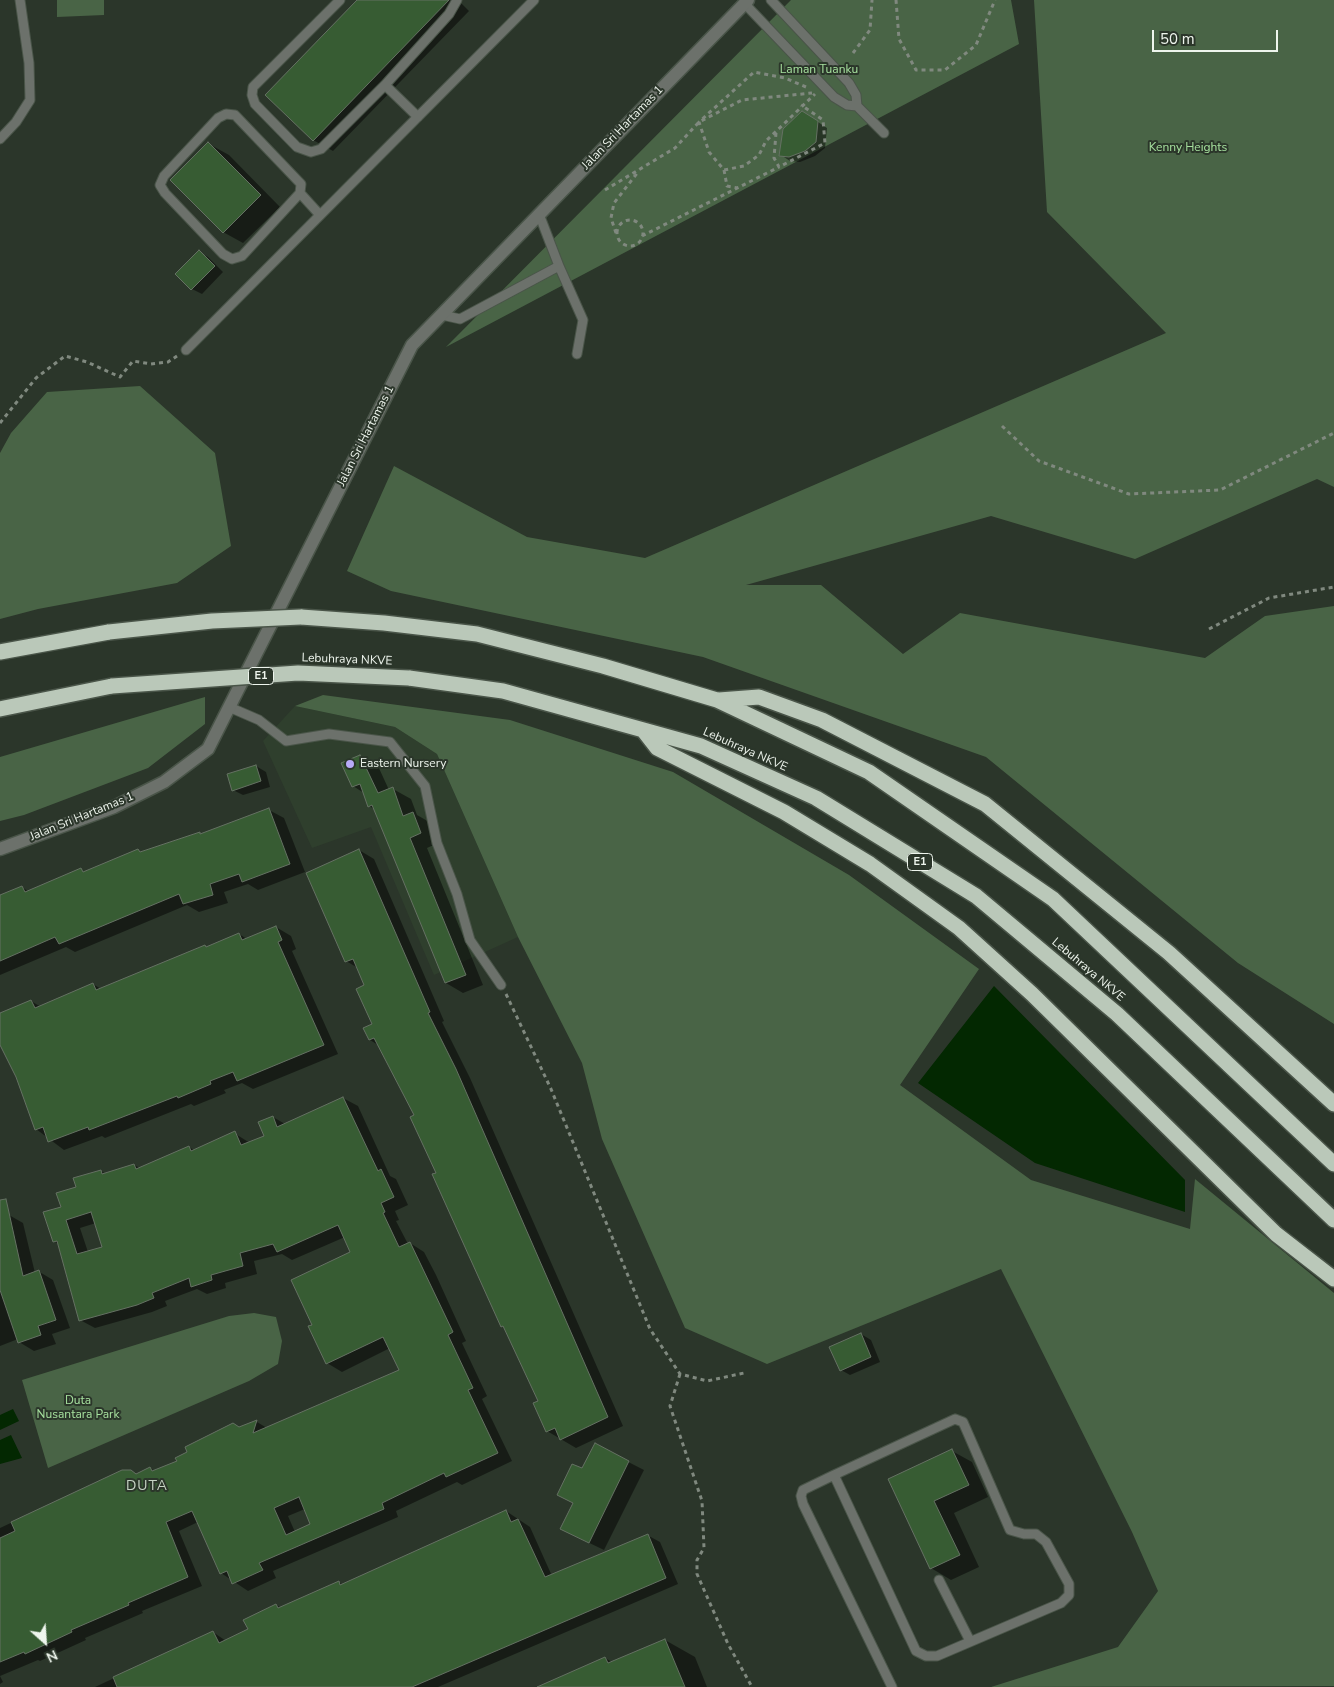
<!DOCTYPE html>
<style>
body{margin:0}
#map{position:relative;width:1334px;height:1687px;overflow:hidden;background:#2b362a;font-family:"Nunito Sans",sans-serif}
canvas{display:block}
.north{position:absolute;left:20px;top:1617px;width:50px;height:50px;-webkit-text-stroke:4px #2b362a;paint-order:stroke;rotate:154deg;font-size:14px;font-weight:700;line-height:20px;text-align:center;color:#eef5ed}
.north::after{content:'';display:block;margin:auto;width:18px;height:22px;background:#eef5ed;clip-path:polygon(50% 0,100% 100%,50% 72%,0 100%)}
.scale{position:absolute;left:1152px;top:30px;width:126px;height:22px;box-sizing:border-box;border:2px solid #eef5ed;border-top:0;padding-left:6px;font-size:15px;line-height:18px;white-space:nowrap;color:#eef5ed;-webkit-text-stroke:4px #2b362a;paint-order:stroke}
</style>
<div id="map">
<canvas width="1334" height="1687"></canvas>
<div class="north">N</div>
<div class="scale">50 m</div>
</div>
<script>
const ctx = document.querySelector('canvas').getContext('2d');
ctx.lineJoin = 'round';
function fillPath(path, color) { ctx.fillStyle = color; ctx.fill(path, 'evenodd'); }
const poly = rows => new Path2D(rows.map(r => 'M' + r).join(''));
function trace(path, color, width, dash) { ctx.strokeStyle = color; ctx.lineWidth = width; ctx.lineCap = dash ? 'butt' : 'round'; ctx.setLineDash(dash || []); ctx.stroke(path); }
function drawText(font, color, halo, rows, align = 'center') {
  ctx.font = font + ' "Nunito Sans",sans-serif'; ctx.lineWidth = 4; ctx.setLineDash([]); ctx.textBaseline = 'middle'; ctx.strokeStyle = halo; ctx.fillStyle = color; for (const [text, x, y, turn = 0] of rows) {
    ctx.save(); ctx.translate(x, y); ctx.rotate((+turn || 0) * Math.PI / 180); ctx.textAlign = isNaN(turn) ? turn : align; if (halo) ctx.strokeText(text, 0, 0); ctx.fillText(text, 0, 0); ctx.restore();
  }
}
fillPath(poly([
 [295,706,395,727,437,754,518,937,434,975,371,827,312,848,263,741]
]), '#2f3f2d');
fillPath(poly([
 [57,0,104,0,104,15,57,17],
 [791,0,1011,0,1019,44,446,347],
 [1034,0,1334,0,1334,487,1317,479,1135,559,991,516,746,585,821,585,903,654,960,613,1205,658,1265,616,1334,606,1334,1024,1238,963,986,757,703,657,391,591,347,571,394,466,527,537,645,558,1166,333,1047,212],
 [140,386,215,453,231,546,177,583,38,609,0,619,0,453,11,433,47,392],
 [323,695,510,720,673,772,849,875,979,969,900,1085,1031,1180,1190,1229,1195,1179,1334,1293,1334,1686,991,1687,1118,1647,1158,1591,1132,1532,1001,1269,767,1364,685,1328,602,1139,582,1063,518,937,437,754,395,727,295,706],
 [205,697,205,724,148,768,24,815,0,821,0,757],
 [254,1313,276,1317,282,1341,278,1364,249,1381,48,1468,22,1380,229,1316]
]), '#496446');
fillPath(poly([
 [994,986,1185,1180,1185,1212,1035,1163,918,1083],
 [13,1409,19,1421,0,1430,0,1415],
 [11,1435,22,1458,0,1464,0,1440]
]), '#032801');
fillPath(poly([
 [358,0,458,0,469,11,333,151,313,140],
 [812,118,827,128,825,148,815,156,800,162,790,161,781,155],
 [209,144,229,155,280,207,243,243,223,232],
 [199,252,208,257,223,272,202,294,192,289],
 [360,756,378,766,389,790,393,789,411,799,417,815,431,823,438,843,427,848,483,985,463,993,446,983,376,810,369,806,364,793,353,786],
 [256,766,266,772,270,787,243,795,233,790],
 [269,810,284,818,305,872,258,890,248,884,224,892,228,903,199,912,187,905,75,952,66,947,0,975,0,897,22,887,29,892,81,870,86,872,138,850,142,852,200,833,202,835],
 [359,850,374,859,444,1021,442,1022,470,1078,623,1426,576,1448,547,1431,540,1402,505,1328,502,1326,437,1173,416,1116,378,1045,370,1040,374,1025,366,985,358,968,346,961],
 [276,927,291,936,296,949,292,951,338,1054,253,1089,242,1083,224,1090,226,1093,194,1106,191,1104,105,1138,102,1136,64,1150,36,1129,17,1076,0,1040,0,1015,31,1001,41,1007,93,984,101,989,239,934,247,939],
 [343,1098,358,1106,390,1176,396,1179,408,1205,395,1211,399,1220,396,1221,408,1244,410,1243,424,1252,436,1275,466,1341,462,1343,487,1396,482,1399,512,1461,462,1485,457,1482,396,1511,398,1517,273,1571,276,1578,248,1591,221,1573,198,1522,179,1531,202,1586,142,1611,143,1613,85,1638,86,1640,40,1661,38,1660,0,1676,3,1682,0,1684,0,1528,122,1471,137,1475,150,1468,155,1471,178,1461,240,1428,257,1422,267,1428,400,1370,390,1348,342,1372,327,1363,313,1325,352,1253,345,1237,292,1260,282,1254,254,1261,257,1274,225,1283,226,1288,207,1294,197,1289,165,1301,167,1306,152,1312,95,1328,80,1320,58,1244,54,1241,62,1208,77,1188,101,1171,106,1174,134,1165,140,1168,189,1147,194,1150,234,1133,250,1143,266,1137,273,1117,285,1124],
 [96,1223,104,1248,88,1252,80,1228],
 [305,1509,312,1525,295,1532,288,1516],
 [9,1215,23,1223,35,1273,38,1271,53,1280,70,1328,52,1334,56,1344,34,1351,19,1342,18,1339,0,1346,0,1217],
 [861,1334,871,1340,880,1362,850,1375,841,1370],
 [595,1445,644,1470,604,1550,577,1537,574,1504,583,1470],
 [952,1451,972,1462,988,1497,954,1513,979,1567,951,1580,931,1568,890,1480],
 [506,1511,530,1527,552,1576,647,1535,660,1542,678,1584,438,1687,95,1687,213,1632,226,1641,249,1629,276,1605,282,1608,339,1582,343,1585],
 [665,1640,695,1657,707,1687,538,1687,605,1658,612,1662]
]), '#0007');
const building = poly([
 [357,0,449,0,313,141,265,95,357,0],
 [802,111,818,121,816,142,805,151,789,157,779,156,783,129,802,111],
 [208,142,261,195,223,233,170,180,208,142],
 [199,250,215,266,191,290,175,274,199,250],
 [360,755,378,793,393,787,403,816,413,812,421,833,410,838,466,975,445,983,372,805,368,807,360,784,352,787,341,763,360,755],
 [256,765,261,781,232,791,227,774,256,765],
 [269,808,290,864,242,882,239,874,210,884,213,895,183,904,179,894,59,944,55,937,0,961,0,895,22,886,25,892,81,868,83,872,138,849,140,852,200,832,200,834,269,808],
 [359,849,430,1012,428,1013,456,1069,608,1417,560,1440,555,1428,546,1432,533,1403,538,1401,503,1326,501,1327,432,1174,436,1173,410,1117,414,1115,374,1038,369,1040,363,1028,372,1024,356,989,364,985,353,959,345,962,306,873,359,849],
 [276,926,282,940,278,942,324,1045,237,1081,233,1072,210,1081,211,1084,178,1098,177,1096,89,1130,88,1127,48,1142,43,1127,35,1130,16,1077,0,1045,0,1013,31,1000,35,1008,93,983,96,990,205,945,206,947,239,933,242,940,276,926],
 [343,1097,378,1171,381,1169,394,1197,381,1203,385,1212,383,1213,399,1247,410,1242,421,1265,453,1332,448,1335,473,1388,468,1390,498,1453,446,1477,444,1473,382,1503,384,1509,259,1563,263,1570,232,1584,227,1571,220,1574,192,1511,166,1522,188,1577,128,1603,129,1605,71,1630,72,1632,25,1654,24,1652,0,1662,0,1538,15,1531,11,1522,122,1470,131,1470,136,1474,150,1467,152,1471,177,1461,175,1458,187,1452,185,1447,233,1423,239,1427,257,1420,253,1433,399,1370,383,1337,326,1364,308,1326,312,1325,291,1280,350,1252,338,1225,277,1252,273,1244,240,1253,243,1266,211,1275,212,1280,191,1287,189,1278,152,1293,154,1298,137,1305,79,1321,57,1241,53,1242,43,1212,61,1207,56,1193,76,1187,73,1178,101,1170,102,1174,134,1164,136,1169,189,1146,191,1151,235,1131,241,1145,264,1136,258,1122,273,1116,277,1127,343,1097],
 [91,1212,102,1247,77,1254,66,1220,91,1212],
 [299,1497,310,1524,286,1535,274,1508,299,1497],
 [6,1199,23,1276,39,1270,56,1320,38,1326,41,1335,18,1343,0,1290,0,1200,6,1199],
 [861,1333,871,1357,840,1371,829,1347,861,1333],
 [595,1443,629,1461,589,1543,560,1529,573,1503,557,1495,572,1464,582,1468,595,1443],
 [952,1449,969,1485,934,1501,960,1555,930,1569,888,1479,952,1449],
 [506,1510,511,1522,518,1519,545,1577,648,1534,666,1578,412,1687,117,1687,113,1677,213,1631,219,1643,248,1629,243,1620,276,1604,278,1608,339,1581,340,1585,506,1510],
 [665,1639,685,1687,537,1687,605,1657,608,1663,665,1639]
]);
fillPath(building, '#375c33');
trace(building, '#657163', 1);
const service = poly([
 [340,0,253,87,252,95,255,104,297,147,311,152,321,149,385,85,449,14,457,0],
 [771,0,849,83,856,95,857,106],
 [745,4,834,97,847,105,857,106,884,133],
 [385,85,418,117],
 [0,139,16,122,30,100,29,63,20,0],
 [300,193,242,256,232,259,223,254,165,193,160,185,164,176,218,118,226,114,235,115,301,184,300,193,320,215],
 [559,266,583,320,577,354],
 [442,315,460,319,559,266,539,214],
 [186,350,534,0],
 [229,707,259,720,286,741,329,734,390,742,425,786,437,843,457,894,470,940,501,985],
 [955,1419,963,1422,1010,1530,1024,1534,1036,1534,1046,1542,1069,1584,1069,1595,1061,1603,937,1656,926,1656,916,1651,834,1475,955,1419],
 [834,1475,803,1490,801,1496,803,1504,892,1687],
 [939,1580,970,1641]
]);
const tertiary = poly([
 [0,849,114,807,164,782,208,749,412,345,748,0]
]);
const motorway = poly([
 [301,617,384,623,477,634,603,666,717,700,869,772,1053,899,1334,1164],
 [0,652,109,632],
 [409,678,503,691,701,746,816,798,976,896,1117,1014,1334,1220],
 [719,700,759,697,822,720,985,804,1169,953,1334,1104],
 [0,709,112,686],
 [643,730,657,748,784,812,870,864,959,928,1032,994,1276,1234,1334,1279]
]);
trace(service, '#4a5549', 11);
trace(tertiary, '#4a5549', 15);
trace(motorway, '#4a5549', 18);
trace(poly([
 [896,0,899,39,916,70,945,70,976,45,995,0],
 [853,53,870,30,872,0],
 [806,87,785,78,754,72,699,122,709,152,724,170,744,166,759,155,766,141,815,94],
 [776,133,774,158,779,167,825,143,823,120,801,105],
 [724,170,727,186,738,188],
 [605,190,675,148,699,122,742,100,812,93],
 '617 233a13 13 0 1 1 26 0a13 13 0 1 1-26 0Z',
 [616,233,611,218,614,203,638,172],
 [642,236,779,167],
 [0,423,36,378,65,356,87,362,120,377,133,361,151,364,168,362,177,356],
 [1002,426,1039,461,1129,494,1220,490,1334,433],
 [1209,629,1269,598,1334,587],
 [506,994,551,1089,650,1329,680,1374,707,1381,744,1373],
 [680,1374,670,1406,702,1501,704,1548,697,1560,697,1574,728,1644,752,1687]
]), '#80897f', 3, [4, 4]);
trace(service, '#6c716b', 9);
trace(tertiary, '#6c716b', 12);
trace(motorway, '#bac8b9', 15);
const motorwayBridge = poly([
 [109,632,212,621,301,617],
 [112,686,298,673,409,678]
]);
trace(motorwayBridge, '#4a5549', 18, []);
trace(motorwayBridge, '#bac8b9', 15);
for (const [x, y, r, color] of [
 [350,764,5,"#b8abf7"]
]) { const dot = new Path2D(); dot.arc(x, y, r, 0, 2 * Math.PI); ctx.fillStyle = color; ctx.fill(dot); trace(dot, '#2b362a', 2); }
for (const [x, y, w] of [
 [261,676,25],
 [920,862,25]
]) { const box = new Path2D(); box.roundRect(x - w / 2, y - 8.5, w, 17, 4); ctx.fillStyle = '#2b362a'; ctx.fill(box); trace(box, '#eef5ed', 1); }
drawText('bold 11px', '#eef5ed', null, [
 ["E1",261,676],
 ["E1",920,862]
]);
drawText('12px', '#a6e09e', '#2b362a', [
 ["Laman Tuanku",819,70],
 ["Kenny Heights",1188,148],
 ["Duta",78,1401],
 ["Nusantara Park",78,1415]
]);
drawText('12px', '#eef5ed', '#2b362a', [
 ["Jalan Sri Hartamas 1",623,128,-46],
 ["Jalan Sri Hartamas 1",366,436,-63],
 ["Lebuhraya NKVE",347,660,2],
 ["Lebuhraya NKVE",745,750,24],
 ["Jalan Sri Hartamas 1",82,817,-22],
 ["Lebuhraya NKVE",1088,970,40]
]);
drawText('12px', '#eef5ed', '#2b362a', [
 ["Eastern Nursery",360,764]
], 'left');
ctx.letterSpacing = '1px';
drawText('14px', '#c6d4c4', '#2b362a', [
 ["DUTA",147,1487]
]);
ctx.letterSpacing = '0px';
</script>
